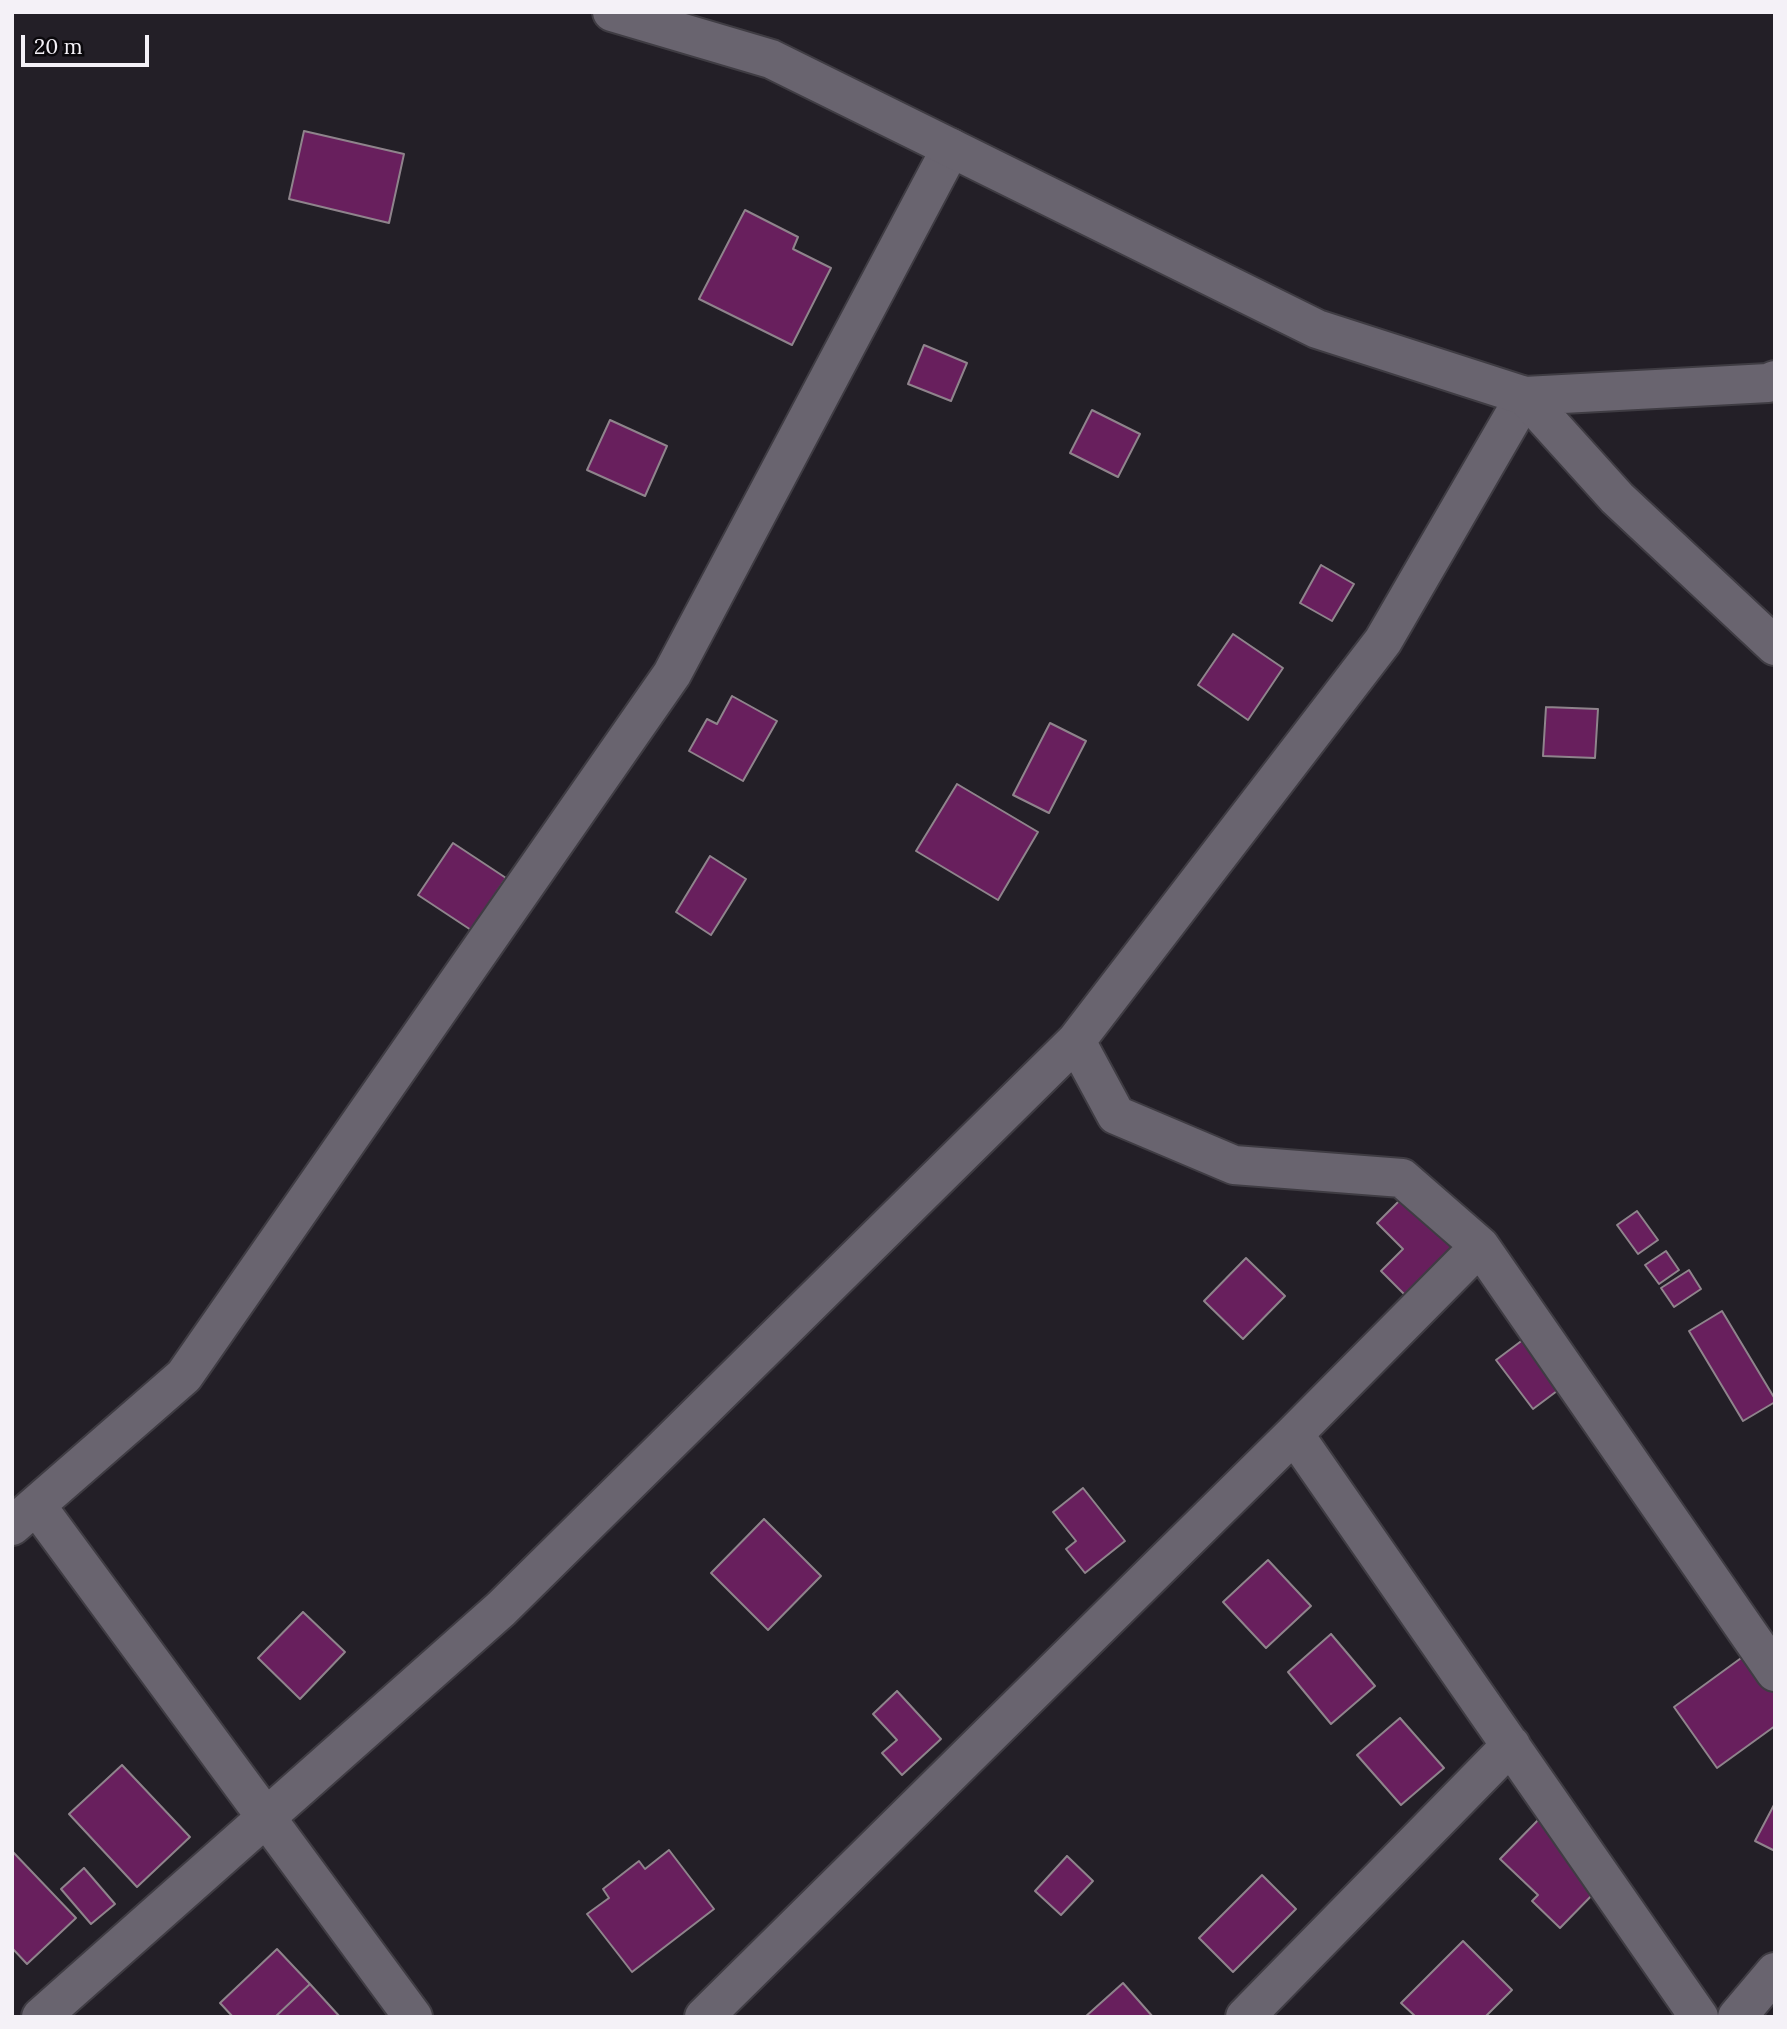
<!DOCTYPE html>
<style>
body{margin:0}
#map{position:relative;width:1787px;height:2029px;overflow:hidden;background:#231f27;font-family:Lora,serif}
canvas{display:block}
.frame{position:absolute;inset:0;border:14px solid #f4f1f7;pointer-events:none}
.scale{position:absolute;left:21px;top:35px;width:128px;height:32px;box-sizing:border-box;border:4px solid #f4f1f7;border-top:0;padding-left:9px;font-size:21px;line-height:24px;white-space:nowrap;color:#f4f1f7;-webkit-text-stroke:5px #0b090d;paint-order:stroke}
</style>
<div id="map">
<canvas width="1787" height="2029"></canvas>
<div class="frame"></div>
<div class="scale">20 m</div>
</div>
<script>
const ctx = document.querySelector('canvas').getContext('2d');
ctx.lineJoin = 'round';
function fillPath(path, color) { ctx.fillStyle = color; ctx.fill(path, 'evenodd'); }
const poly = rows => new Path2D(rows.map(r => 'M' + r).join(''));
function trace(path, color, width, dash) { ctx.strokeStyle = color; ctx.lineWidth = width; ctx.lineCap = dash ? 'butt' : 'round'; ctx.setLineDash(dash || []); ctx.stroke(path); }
const building = poly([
 [304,131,404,154,389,223,289,199,304,131],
 [745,210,798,237,793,249,831,268,792,345,699,299,745,210],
 [924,345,967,363,951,401,908,384,924,345],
 [1092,410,1140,434,1118,477,1070,453,1092,410],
 [610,420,667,446,645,496,587,470,610,420],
 [1321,565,1354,584,1332,621,1300,603,1321,565],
 [1233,634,1283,668,1248,720,1198,685,1233,634],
 [732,696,777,721,743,781,689,751,707,719,717,724,732,696],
 [1546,707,1598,709,1595,758,1543,756,1546,707],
 [1050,723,1086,741,1049,813,1013,795,1050,723],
 [957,784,1038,832,998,900,916,851,957,784],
 [453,843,506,878,471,930,418,895,453,843],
 [710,856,746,879,711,935,676,912,710,856],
 [1411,1189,1465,1242,1409,1299,1381,1271,1403,1249,1377,1223,1411,1189],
 [1637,1211,1658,1240,1638,1254,1617,1225,1637,1211],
 [1666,1251,1679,1270,1659,1284,1645,1265,1666,1251],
 [1246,1258,1285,1296,1243,1339,1204,1301,1246,1258],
 [1689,1270,1701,1289,1674,1307,1661,1288,1689,1270],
 [1722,1311,1775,1399,1775,1402,1743,1421,1689,1331,1722,1311],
 [1532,1333,1569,1382,1533,1409,1496,1360,1532,1333],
 [1083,1488,1125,1541,1085,1573,1066,1549,1076,1541,1053,1512,1083,1488],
 [764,1519,821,1576,768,1630,711,1573,764,1519],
 [1268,1560,1311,1606,1266,1648,1223,1602,1268,1560],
 [303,1612,345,1652,300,1699,258,1658,303,1612],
 [1331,1634,1375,1686,1331,1724,1288,1672,1331,1634],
 [1748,1653,1775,1691,1775,1726,1717,1768,1674,1707,1748,1653],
 [897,1691,941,1739,902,1775,882,1753,897,1740,873,1714,897,1691],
 [1400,1718,1444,1768,1401,1805,1357,1755,1400,1718],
 [122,1765,190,1837,137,1887,69,1814,122,1765],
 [1775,1803,1775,1851,1755,1841,1775,1803],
 [1540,1818,1599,1888,1560,1928,1532,1901,1538,1895,1500,1859,1540,1818],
 [669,1850,714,1909,632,1972,587,1914,609,1898,603,1889,639,1861,645,1869,669,1850],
 [13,1852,76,1918,27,1964,12,1948,13,1852],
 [1067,1856,1093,1881,1061,1915,1035,1891,1067,1856],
 [84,1868,115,1904,91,1924,61,1889,84,1868],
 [1262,1875,1296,1909,1233,1972,1199,1938,1262,1875],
 [1463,1941,1512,1990,1485,2017,1416,2017,1401,2003,1463,1941],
 [277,1949,310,1984,275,2017,233,2017,220,2003,277,1949],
 [1123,1983,1153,2017,1085,2017,1123,1983],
 [310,1984,340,2017,275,2017,310,1984]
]);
fillPath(building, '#681f5d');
trace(building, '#8f848c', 2);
const minor = poly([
 [1076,1041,1116,1115,1234,1165,1402,1178,1480,1246,1775,1672],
 [1294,1434,1699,2017],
 [36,1505,413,2017],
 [12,1526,184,1376,672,674,951,148],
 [41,2017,501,1609,1076,1041,1383,641,1525,396],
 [704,2017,1294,1434,1480,1246],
 [1245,2017,1511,1745],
 [1737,2017,1775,1972]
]);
const tertiary = poly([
 [612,12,771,59,1317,329,1525,396,1768,383,1775,380],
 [1525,396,1617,498,1775,646]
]);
trace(minor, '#3f3c43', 42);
trace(tertiary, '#3f3c43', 42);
trace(minor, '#69646f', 38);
trace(tertiary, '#69646f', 38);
</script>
